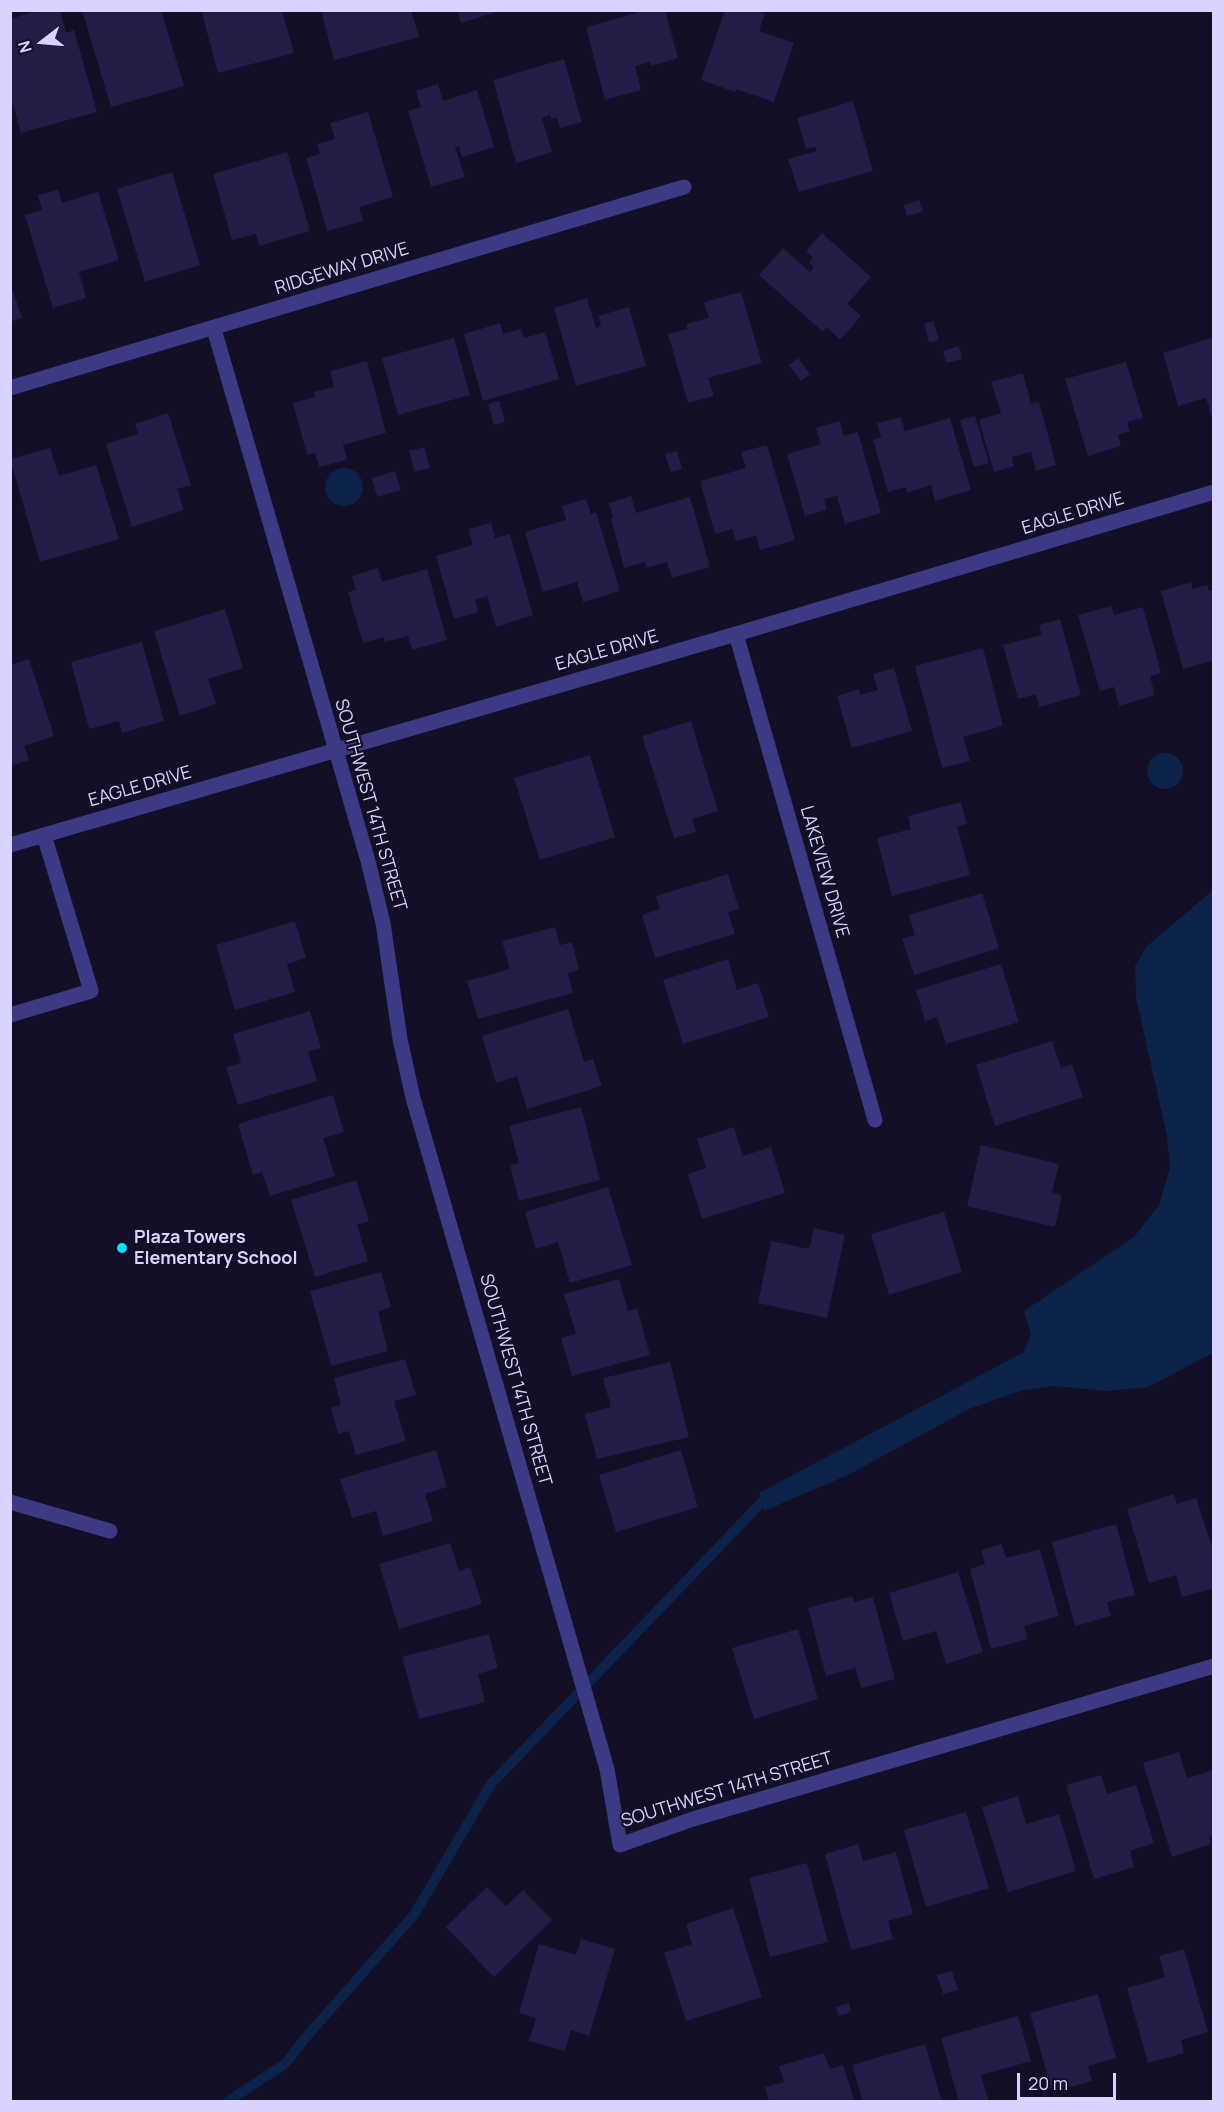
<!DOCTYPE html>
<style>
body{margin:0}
#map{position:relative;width:1224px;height:2112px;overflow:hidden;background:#130f26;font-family:Manrope,sans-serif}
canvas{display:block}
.frame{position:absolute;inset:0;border:12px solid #d9d4ff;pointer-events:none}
.north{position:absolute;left:12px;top:12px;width:60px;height:60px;-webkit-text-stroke:4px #130f26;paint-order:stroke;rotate:254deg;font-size:16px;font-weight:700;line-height:24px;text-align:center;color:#d9d4ff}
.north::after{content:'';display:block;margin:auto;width:21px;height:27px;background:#d9d4ff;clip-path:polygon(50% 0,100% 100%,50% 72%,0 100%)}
.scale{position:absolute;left:1017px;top:2073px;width:99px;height:27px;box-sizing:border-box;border:3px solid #d9d4ff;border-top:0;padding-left:8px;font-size:18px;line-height:21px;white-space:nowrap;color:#d9d4ff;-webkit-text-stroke:4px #130f26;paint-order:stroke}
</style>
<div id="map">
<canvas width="1224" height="2112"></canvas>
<div class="frame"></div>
<div class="north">N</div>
<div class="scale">20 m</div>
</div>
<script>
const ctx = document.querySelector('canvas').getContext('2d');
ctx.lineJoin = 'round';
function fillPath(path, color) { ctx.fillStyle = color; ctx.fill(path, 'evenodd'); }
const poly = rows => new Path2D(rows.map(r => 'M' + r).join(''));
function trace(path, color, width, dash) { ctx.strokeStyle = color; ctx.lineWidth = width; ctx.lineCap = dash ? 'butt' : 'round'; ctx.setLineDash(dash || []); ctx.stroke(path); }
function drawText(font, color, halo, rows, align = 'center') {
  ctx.font = font + ' Manrope,sans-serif'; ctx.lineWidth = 4.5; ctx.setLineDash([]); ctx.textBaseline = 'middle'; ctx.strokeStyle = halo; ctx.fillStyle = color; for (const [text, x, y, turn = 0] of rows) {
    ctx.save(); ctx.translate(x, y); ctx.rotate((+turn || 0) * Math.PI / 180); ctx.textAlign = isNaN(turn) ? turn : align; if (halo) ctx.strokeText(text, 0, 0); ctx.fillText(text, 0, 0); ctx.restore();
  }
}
fillPath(poly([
 '325 487a19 19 0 1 1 38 0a19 19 0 1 1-38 0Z',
 '1147 771a18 18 0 1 1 36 0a18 18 0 1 1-36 0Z',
 [1213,890,1213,1353,1148,1387,1107,1391,1053,1386,1020,1391,969,1409,848,1475,764,1511,759,1493,1024,1352,1031,1334,1024,1311,1134,1237,1159,1205,1170,1168,1167,1136,1136,998,1135,966,1147,946]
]), '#0c2248');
trace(poly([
 [227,2102,286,2063,306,2037,414,1915,491,1784,762,1502,775,1495]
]), '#0c2248', 10);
fillPath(poly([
 [39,10,60,10,66,33,74,30,97,112,21,133,10,94,10,19],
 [82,10,161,10,184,86,111,107],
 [201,10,282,10,294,53,218,73],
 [321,10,411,10,419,37,334,60],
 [457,10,500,10,500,11,461,23],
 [647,10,665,10,678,58,651,66,650,62,635,66,641,90,605,100,586,27],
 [725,10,755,10,765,14,759,31,794,43,774,102,736,89,735,92,701,80],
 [564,59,582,122,560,128,557,118,551,119,550,115,542,118,552,152,516,163,493,80],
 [438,84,443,101,477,90,494,147,462,157,459,146,455,147,465,177,431,187,408,111,421,107,416,91],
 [853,101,873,171,799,192,788,159,817,151,815,147,806,149,797,118],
 [368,112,393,197,359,207,363,221,327,231,306,158,320,154,317,144,335,139,330,123],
 [287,152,310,231,259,246,256,234,232,240,213,174],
 [172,172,200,265,145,282,117,189],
 [58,190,62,203,98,192,119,260,79,272,86,298,53,308,25,215,42,210,38,195],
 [919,200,923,212,907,216,904,205],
 [822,233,871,277,847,304,861,316,840,340,827,327,823,332,759,275,783,248,810,272,814,267,809,263,813,258,806,251],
 [10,282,22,318,10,322],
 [741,292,762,363,708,378,714,396,688,403,668,334,688,329,686,324,709,318,704,302],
 [587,298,596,328,601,326,598,316,629,307,646,366,576,386,554,308],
 [933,321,939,340,929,343,924,324],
 [500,323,503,334,521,329,524,338,545,332,559,379,483,401,464,334],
 [1214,337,1214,420,1213,420,1206,398,1178,406,1163,353],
 [454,338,470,395,398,415,382,358],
 [959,346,962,359,946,363,943,351],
 [798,358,810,374,801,381,789,365],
 [367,361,386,433,343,445,347,460,319,467,315,453,307,455,293,403,315,397,314,392,334,387,330,371],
 [1126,362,1143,418,1127,422,1130,431,1118,435,1121,446,1088,456,1065,379],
 [1023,373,1031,404,1039,402,1056,465,1036,471,1031,452,1012,457,1014,466,994,472,979,420,1001,413,991,382],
 [499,401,505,422,494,425,488,404],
 [168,413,191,485,177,489,184,510,132,527,106,444,138,434,135,424],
 [975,416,989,463,974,467,960,420],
 [901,417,905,431,950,418,971,490,935,501,931,485,907,493,906,487,888,492,873,440,881,437,877,423],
 [840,421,844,436,858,432,881,513,845,524,837,496,824,499,827,510,805,516,787,454,821,444,816,428],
 [767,445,795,540,760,550,756,536,736,541,732,529,715,534,700,481,746,468,741,452],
 [424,447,430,468,414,472,409,451],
 [50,448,59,476,96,465,119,539,40,562,10,459],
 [677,451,682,469,671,472,665,454],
 [395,471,401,490,377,497,372,478],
 [631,496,636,513,690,497,710,567,672,578,667,562,647,568,645,562,624,568,611,518,613,517,609,503],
 [586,499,591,514,596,512,620,591,583,602,577,582,543,592,525,532,566,520,562,506],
 [491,523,495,538,510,534,533,615,496,627,487,596,475,600,479,612,454,619,436,556,473,545,468,529],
 [378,568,382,582,427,569,447,640,412,650,408,636,385,642,383,637,363,643,348,592,356,590,352,576],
 [1191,582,1193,589,1207,585,1209,591,1214,590,1214,660,1183,669,1161,591],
 [1111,606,1114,615,1143,607,1161,673,1150,676,1155,695,1119,706,1114,687,1100,691,1078,615],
 [225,609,243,668,208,679,216,704,180,716,154,631],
 [1060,619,1081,695,1039,707,1036,694,1018,699,1003,645,1042,635,1039,625],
 [142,642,164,721,122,733,119,721,89,729,71,662],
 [983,648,1003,726,963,737,970,761,942,768,915,666],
 [29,659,54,736,24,746,29,760,10,766,10,665],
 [894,668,912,731,852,748,837,696,859,689,860,695,878,690,873,674],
 [691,721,718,811,692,819,696,832,674,838,642,736],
 [590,755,615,837,540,860,514,778],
 [961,802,967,824,957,826,970,875,892,896,877,838,911,829,908,816],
 [728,874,739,909,728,912,735,934,655,958,642,915,660,909,656,896],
 [982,893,999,948,914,975,902,939,915,935,909,915],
 [295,921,306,958,287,964,295,992,235,1010,216,945],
 [555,927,560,945,572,942,579,970,568,973,573,993,478,1019,467,981,510,969,502,941],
 [728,959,737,990,758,983,769,1017,683,1044,663,980],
 [1001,964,1019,1022,946,1044,937,1017,925,1021,916,990],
 [568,1009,584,1062,593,1059,602,1086,527,1109,517,1076,496,1083,482,1036],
 [310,1011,321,1048,308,1052,317,1081,238,1105,226,1067,241,1063,233,1034],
 [1052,1041,1061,1068,1072,1064,1083,1097,995,1126,976,1065],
 [333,1095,344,1132,323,1138,335,1176,270,1196,262,1172,253,1175,238,1124],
 [581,1107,600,1180,519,1201,510,1165,519,1163,509,1126],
 [734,1127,743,1156,771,1147,785,1193,702,1219,688,1174,706,1168,697,1139],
 [981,1145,1059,1164,1052,1192,1062,1195,1055,1227,967,1206],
 [356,1180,369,1221,357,1225,368,1261,315,1277,291,1200],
 [608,1187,632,1265,570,1283,558,1242,536,1249,525,1212],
 [944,1212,962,1272,889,1295,871,1234],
 [814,1228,845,1235,827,1318,758,1303,771,1241,809,1249],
 [381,1272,391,1307,378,1311,388,1351,331,1366,310,1291],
 [619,1279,628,1311,637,1308,650,1355,572,1376,561,1338,576,1334,564,1294],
 [405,1359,416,1395,394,1401,406,1441,356,1455,349,1431,338,1434,331,1408,341,1405,334,1378],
 [670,1362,689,1437,597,1459,585,1414,611,1407,603,1378],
 [436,1450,447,1487,425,1494,433,1521,383,1536,376,1511,352,1518,340,1479],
 [681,1450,698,1507,616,1532,599,1475],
 [1174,1494,1177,1504,1196,1498,1214,1553,1214,1588,1182,1597,1176,1575,1149,1583,1127,1509],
 [1116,1524,1135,1595,1107,1602,1111,1616,1075,1626,1052,1542],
 [450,1543,459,1571,470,1567,482,1604,399,1629,379,1564],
 [1002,1544,1006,1558,1040,1549,1059,1616,1024,1626,1028,1639,991,1649,970,1569,985,1564,981,1550],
 [958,1572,983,1652,946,1664,936,1631,903,1641,889,1593],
 [852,1596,854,1602,873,1597,895,1679,861,1688,855,1668,826,1676,808,1608],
 [798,1629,818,1699,754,1719,732,1648],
 [489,1634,498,1668,478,1674,485,1702,419,1719,402,1657],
 [1179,1752,1187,1778,1214,1770,1214,1835,1209,1836,1211,1844,1172,1857,1143,1763],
 [1101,1775,1107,1794,1136,1785,1154,1843,1130,1851,1134,1867,1094,1879,1066,1785],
 [1018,1796,1026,1824,1059,1814,1076,1871,1008,1892,982,1807],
 [966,1812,989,1888,926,1907,904,1830],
 [858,1844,863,1861,896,1852,913,1914,888,1921,893,1939,851,1950,825,1854],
 [807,1863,828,1942,770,1957,749,1878],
 [487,1887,506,1906,523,1890,552,1920,494,1977,446,1927],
 [733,1908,762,1997,686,2021,664,1953,692,1944,686,1924],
 [581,1939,615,1949,589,2036,571,2030,565,2051,529,2041,536,2018,519,2013,539,1944,576,1955],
 [1184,1949,1208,2032,1181,2040,1184,2053,1148,2063,1127,1988,1165,1977,1159,1956],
 [952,1971,958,1990,943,1994,937,1975],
 [1098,1994,1116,2058,1088,2066,1092,2081,1052,2092,1030,2013],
 [849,2003,851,2012,838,2016,836,2007],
 [1018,2016,1031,2061,981,2075,989,2102,959,2102,941,2038],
 [925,2044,942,2102,863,2102,852,2065],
 [824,2053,830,2069,843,2065,855,2102,769,2102,765,2087,784,2082,779,2066]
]), '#241b47');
trace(poly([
 [10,1015,91,991,44,835],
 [10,1502,110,1531]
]), '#3d3a85', 15);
trace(poly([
 [214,329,368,861,383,923,400,1039,413,1098,607,1769,620,1845,693,1819,1214,1666],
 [10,388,684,187],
 [736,634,875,1120],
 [10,845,736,634,1214,492]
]), '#3d3a85', 15);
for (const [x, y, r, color] of [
 [122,1248,6,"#00e5ff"]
]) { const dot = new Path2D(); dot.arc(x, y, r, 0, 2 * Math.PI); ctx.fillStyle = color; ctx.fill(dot); trace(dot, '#130f26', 2); }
drawText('18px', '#d9d4ff', '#130f26', [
 ["RIDGEWAY DRIVE",342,269,-17],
 ["EAGLE DRIVE",1073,514,-17],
 ["EAGLE DRIVE",607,651,-16],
 ["EAGLE DRIVE",140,787,-16],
 ["SOUTHWEST 14TH STREET",370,805,74],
 ["LAKEVIEW DRIVE",824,872,74],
 ["SOUTHWEST 14TH STREET",515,1380,74],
 ["SOUTHWEST 14TH STREET",727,1790,-17]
]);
drawText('bold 18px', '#d9d4ff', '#130f26', [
 ["Plaza Towers",134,1238],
 ["Elementary School",134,1259]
], 'left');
</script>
